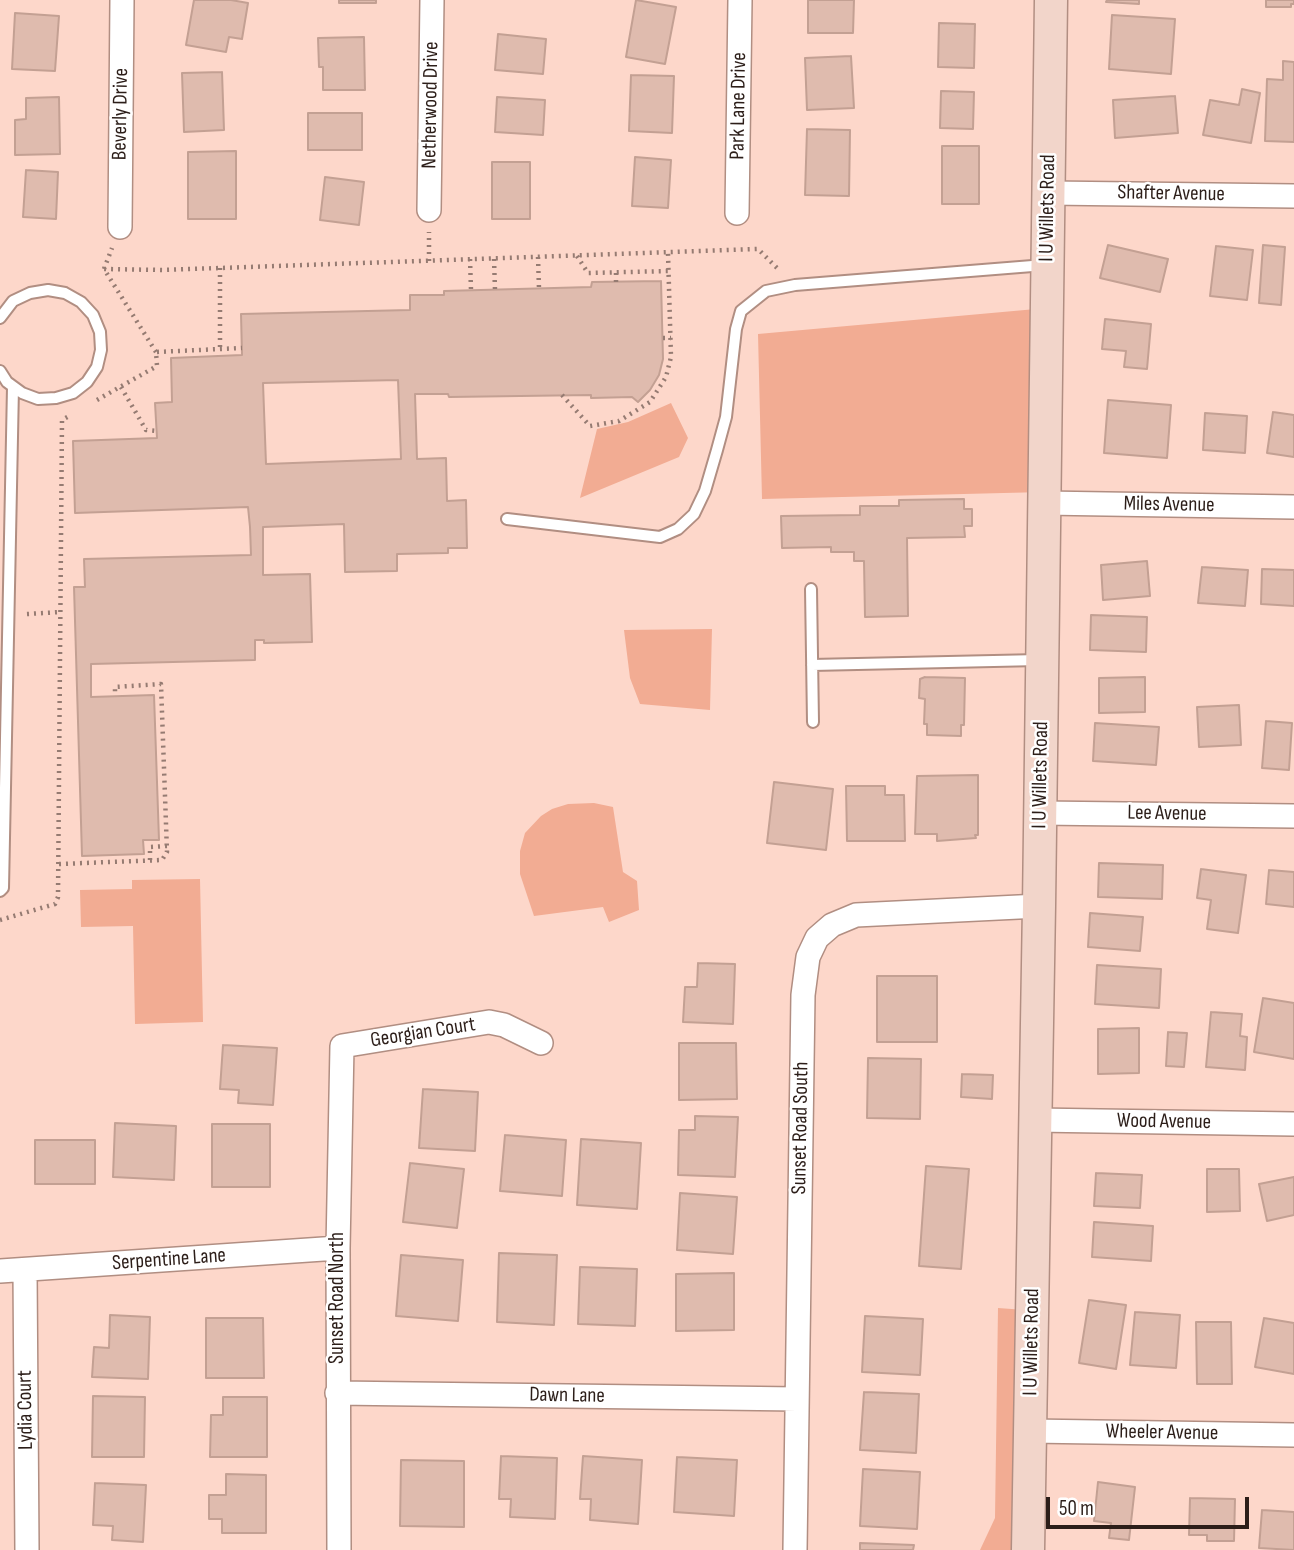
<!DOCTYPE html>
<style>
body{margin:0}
#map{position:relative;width:1294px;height:1550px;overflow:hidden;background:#fdd7ca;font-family:"Sofia Sans Condensed",sans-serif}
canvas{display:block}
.scale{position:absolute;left:1046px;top:1497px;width:203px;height:32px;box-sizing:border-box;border:4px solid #2c1e19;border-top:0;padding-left:9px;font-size:21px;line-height:24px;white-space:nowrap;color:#2c1e19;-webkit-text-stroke:5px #fff;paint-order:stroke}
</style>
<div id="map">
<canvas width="1294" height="1550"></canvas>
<div class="scale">50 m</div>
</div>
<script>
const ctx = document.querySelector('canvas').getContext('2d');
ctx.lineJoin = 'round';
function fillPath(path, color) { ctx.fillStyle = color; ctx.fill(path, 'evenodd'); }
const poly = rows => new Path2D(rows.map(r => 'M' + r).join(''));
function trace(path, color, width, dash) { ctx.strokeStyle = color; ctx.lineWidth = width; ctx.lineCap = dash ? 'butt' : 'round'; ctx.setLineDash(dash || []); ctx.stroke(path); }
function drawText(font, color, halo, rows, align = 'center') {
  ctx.font = font + ' "Sofia Sans Condensed",sans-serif'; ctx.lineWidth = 5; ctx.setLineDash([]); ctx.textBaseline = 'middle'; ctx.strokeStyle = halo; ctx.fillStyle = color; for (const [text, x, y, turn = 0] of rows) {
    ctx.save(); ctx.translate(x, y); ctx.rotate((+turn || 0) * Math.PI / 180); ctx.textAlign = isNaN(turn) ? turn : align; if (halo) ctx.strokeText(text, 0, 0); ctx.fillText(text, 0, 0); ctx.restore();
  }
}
fillPath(poly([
 [1047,308,1044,492,762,499,758,334],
 [671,403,688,438,679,457,580,498,597,429,628,422],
 [712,629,710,710,640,704,630,678,624,630],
 [594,803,613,807,623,872,637,881,639,910,609,922,603,907,534,916,520,874,520,851,525,833,541,816,552,809,568,804],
 [200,879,203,1022,135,1024,133,926,81,927,80,890,132,889,132,880],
 [998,1308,1025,1310,1022,1550,980,1550,995,1518]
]), '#f2ac93');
const building = poly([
 [194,0,231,0,248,3,242,39,229,37,226,52,186,45,194,0],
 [339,0,376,0,376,3,339,3,339,0],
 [636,0,676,7,665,64,626,57,636,0],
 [808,0,854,0,853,33,808,33,808,0],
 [1107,0,1139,0,1139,4,1106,2,1107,0],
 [1266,0,1294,0,1294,4,1291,4,1291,7,1266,7,1266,0],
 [15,13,59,16,55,71,12,69,15,13],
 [1112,15,1175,19,1171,74,1109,69,1112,15],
 [939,23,975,24,974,68,938,67,939,23],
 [498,34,546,39,543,74,495,70,498,34],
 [364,37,365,90,323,90,323,67,319,67,318,38,364,37],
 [851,56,854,108,807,110,805,58,851,56],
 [1283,61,1294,62,1294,142,1265,141,1267,79,1283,80,1283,61],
 [222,72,224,130,184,132,182,73,222,72],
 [631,75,674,76,672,133,629,131,631,75],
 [1242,89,1260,93,1251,143,1203,135,1210,100,1239,105,1242,89],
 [941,91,974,92,973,129,940,128,941,91],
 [1175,96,1178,133,1115,138,1113,100,1175,96],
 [59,97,60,154,15,155,15,120,26,119,26,98,59,97],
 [497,97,545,100,543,135,495,132,497,97],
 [308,113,362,113,362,150,308,150,308,113],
 [807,129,850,130,849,196,805,195,807,129],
 [942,146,979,146,979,204,942,204,942,146],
 [236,151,236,219,188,219,188,152,236,151],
 [635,157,671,160,668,208,632,206,635,157],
 [492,162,530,162,530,219,492,219,492,162],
 [26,170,58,172,56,219,23,217,26,170],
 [325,177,364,182,359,225,320,220,325,177],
 [1108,245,1168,259,1160,292,1100,278,1108,245],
 [1263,245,1285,247,1281,305,1259,303,1263,245],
 [1216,246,1253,250,1247,300,1210,296,1216,246],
 [661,281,663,359,659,375,650,390,638,402,632,397,591,398,591,395,449,397,448,394,415,394,417,459,446,458,447,501,466,500,467,548,448,548,448,553,397,554,397,571,345,572,344,524,263,527,263,575,310,574,312,642,264,643,264,640,255,640,255,660,91,664,91,697,154,695,159,840,143,840,144,854,82,856,74,587,85,587,84,559,251,555,250,527,248,507,75,513,73,441,157,438,155,403,172,402,171,358,242,355,241,314,410,310,410,295,444,295,444,291,591,287,592,282,661,281],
 [398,380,401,459,266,464,263,383,398,380],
 [1105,319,1151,324,1147,369,1124,367,1126,351,1102,349,1105,319],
 [1108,400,1171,405,1167,458,1104,453,1108,400],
 [1273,412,1294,415,1294,457,1267,453,1273,412],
 [1205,413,1247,416,1245,453,1203,450,1205,413],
 [964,499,964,509,972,509,972,526,964,526,965,537,907,538,908,616,865,617,864,561,854,561,854,552,831,552,831,547,782,548,781,516,860,515,860,506,899,506,899,500,964,499],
 [1147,561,1150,596,1103,600,1101,565,1147,561],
 [1202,567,1248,570,1245,606,1198,603,1202,567],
 [1262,569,1294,570,1294,606,1261,604,1262,569],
 [1091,615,1147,617,1146,652,1090,650,1091,615],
 [925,677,965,678,964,725,961,725,961,736,927,735,927,724,924,724,925,699,919,698,920,679,925,677],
 [1145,677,1145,712,1099,713,1099,678,1145,677],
 [1239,705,1241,745,1199,747,1197,707,1239,705],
 [1266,721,1292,723,1289,770,1262,768,1266,721],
 [1095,723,1159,727,1156,765,1093,761,1095,723],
 [978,775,978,835,975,835,976,838,937,841,937,834,915,834,917,776,978,775],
 [774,782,833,789,826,850,767,843,774,782],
 [846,786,885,786,885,795,904,795,905,841,847,841,846,786],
 [1099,863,1163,865,1162,899,1098,897,1099,863],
 [1201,869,1246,875,1238,933,1207,929,1211,900,1197,898,1201,869],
 [1269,870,1294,872,1294,907,1266,904,1269,870],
 [1090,913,1143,917,1140,951,1088,947,1090,913],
 [698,963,735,964,733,1024,683,1022,685,987,697,987,698,963],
 [1097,965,1161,969,1159,1008,1095,1004,1097,965],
 [877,976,937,976,937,1042,877,1042,877,976],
 [1263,998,1294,1003,1294,1059,1254,1052,1263,998],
 [1211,1012,1242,1014,1240,1036,1247,1037,1245,1070,1206,1067,1211,1012],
 [1139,1028,1139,1073,1098,1074,1098,1029,1139,1028],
 [1168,1032,1187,1033,1184,1067,1166,1066,1168,1032],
 [679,1043,736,1043,737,1099,679,1100,679,1043],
 [223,1045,277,1048,273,1105,238,1103,239,1090,220,1089,223,1045],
 [868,1058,921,1059,920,1119,867,1118,868,1058],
 [962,1074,993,1075,992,1099,961,1097,962,1074],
 [423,1089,478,1092,475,1151,419,1148,423,1089],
 [695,1116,738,1117,735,1177,678,1175,679,1130,695,1130,695,1116],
 [115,1123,176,1126,174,1180,113,1177,115,1123],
 [212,1124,270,1124,270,1187,212,1187,212,1124],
 [505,1135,566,1140,562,1196,500,1191,505,1135],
 [581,1139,641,1143,637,1209,577,1205,581,1139],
 [35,1140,95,1140,95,1184,35,1184,35,1140],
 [410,1163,464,1169,457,1228,403,1222,410,1163],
 [926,1166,969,1169,961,1269,919,1266,926,1166],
 [1207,1169,1239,1169,1240,1211,1207,1212,1207,1169],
 [1096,1173,1142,1175,1140,1208,1094,1206,1096,1173],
 [1294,1177,1294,1215,1267,1221,1259,1184,1294,1177],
 [680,1193,737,1197,733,1254,677,1250,680,1193],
 [1094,1222,1153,1226,1151,1261,1092,1257,1094,1222],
 [499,1253,557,1255,554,1325,497,1322,499,1253],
 [401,1255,463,1260,458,1321,396,1316,401,1255],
 [580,1267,637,1269,635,1326,578,1324,580,1267],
 [734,1273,734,1330,676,1331,676,1274,734,1273],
 [1089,1300,1126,1305,1116,1369,1079,1363,1089,1300],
 [1135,1312,1180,1315,1176,1368,1130,1365,1135,1312],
 [110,1315,150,1317,148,1379,92,1377,94,1347,109,1348,110,1315],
 [865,1316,923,1319,920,1375,862,1372,865,1316],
 [206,1318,263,1318,264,1378,206,1378,206,1318],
 [1264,1318,1294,1323,1294,1374,1255,1367,1264,1318],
 [1196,1322,1231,1322,1232,1384,1197,1384,1196,1322],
 [864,1392,919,1394,916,1453,860,1450,864,1392],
 [93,1396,145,1397,144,1457,92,1457,93,1396],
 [223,1397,267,1397,267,1457,210,1457,211,1415,223,1415,223,1397],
 [501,1456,557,1458,555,1519,510,1517,511,1499,499,1499,501,1456],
 [583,1456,642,1460,638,1524,590,1520,591,1499,580,1499,583,1456],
 [677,1457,737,1460,734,1516,674,1512,677,1457],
 [401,1460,464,1461,464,1527,400,1526,401,1460],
 [863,1469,920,1472,917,1529,860,1526,863,1469],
 [226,1474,266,1475,266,1533,222,1533,222,1519,209,1519,209,1495,226,1495,226,1474],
 [1098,1482,1135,1487,1129,1540,1109,1538,1111,1523,1094,1521,1098,1482],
 [95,1483,146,1485,143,1542,112,1540,113,1526,93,1525,95,1483],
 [1190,1498,1235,1499,1234,1541,1207,1541,1207,1535,1189,1535,1190,1498],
 [1262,1510,1294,1512,1294,1550,1259,1548,1262,1510],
 [860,1543,914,1545,913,1550,860,1550,860,1543]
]);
fillPath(building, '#dfbbae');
trace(building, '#c3a093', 2);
const service = poly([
 [0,318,13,301,30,293,48,290,65,293,81,302,93,315,100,332,101,350,97,367,87,382,73,393,56,398,38,399,22,393,7,382,0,371],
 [507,519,660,537,678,529,694,514,705,491,717,450,726,417,736,329,741,311,766,291,795,285,1045,265],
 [811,589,813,722],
 [812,665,1039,660],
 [0,891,3,888,13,387]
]);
const minor = poly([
 [1049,193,1294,196],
 [429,210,432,0],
 [737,213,740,0],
 [120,227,122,0],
 [1044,503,1294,507],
 [1040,813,1294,816],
 [1035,1120,1294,1124],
 [25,1270,27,1550],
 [0,1271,338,1248],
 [337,1393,797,1399],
 [1030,1431,1294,1435],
 [339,1550,338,1248,342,1046,489,1022,504,1025,541,1043],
 [795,1550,803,995,808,957,817,938,832,925,856,915,1039,906]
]);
const secondary = poly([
 [1028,1550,1039,906,1051,0]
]);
trace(service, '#b18e82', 14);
trace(minor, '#b18e82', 26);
trace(secondary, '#b18e82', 35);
trace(poly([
 [577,256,588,273,669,271],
 [538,257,539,289],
 [470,259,471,290],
 [494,259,495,290],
 [429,261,429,232],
 [220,268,220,349],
 [104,269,112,248],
 [616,282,616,272],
 [663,338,671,338],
 [156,352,104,269,163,270,758,249,780,271],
 [121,387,146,430,157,431],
 [562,395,590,426,619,421,650,402,666,377,671,357,668,253],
 [97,400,157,366,156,352,242,348],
 [27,614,61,612],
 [150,860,150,847,167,846],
 [59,864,162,860,167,852,161,684,115,687,115,696],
 [0,920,55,904,58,897,62,420,71,415]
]), '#957b72', 4.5, [2, 5]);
trace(service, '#fff', 10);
trace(minor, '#fff', 23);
trace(secondary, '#f2d5ca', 32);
drawText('21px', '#2c1e19', '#fff', [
 ["Netherwood Drive",431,105,-89],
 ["Park Lane Drive",739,106,-89],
 ["Beverly Drive",121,114,-89],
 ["Shafter Avenue",1171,194,1],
 ["I U Willets Road",1048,208,-89],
 ["Miles Avenue",1169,505,1],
 ["I U Willets Road",1041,775,-89],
 ["Lee Avenue",1167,814,1],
 ["Georgian Court",423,1033,-9],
 ["Wood Avenue",1164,1122,1],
 ["Sunset Road South",801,1128,-89],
 ["Serpentine Lane",169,1260,-4],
 ["Sunset Road North",338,1298,-90],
 ["I U Willets Road",1032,1342,-89],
 ["Dawn Lane",567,1396,1],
 ["Lydia Court",26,1410,-91],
 ["Wheeler Avenue",1162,1433,1]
]);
</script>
